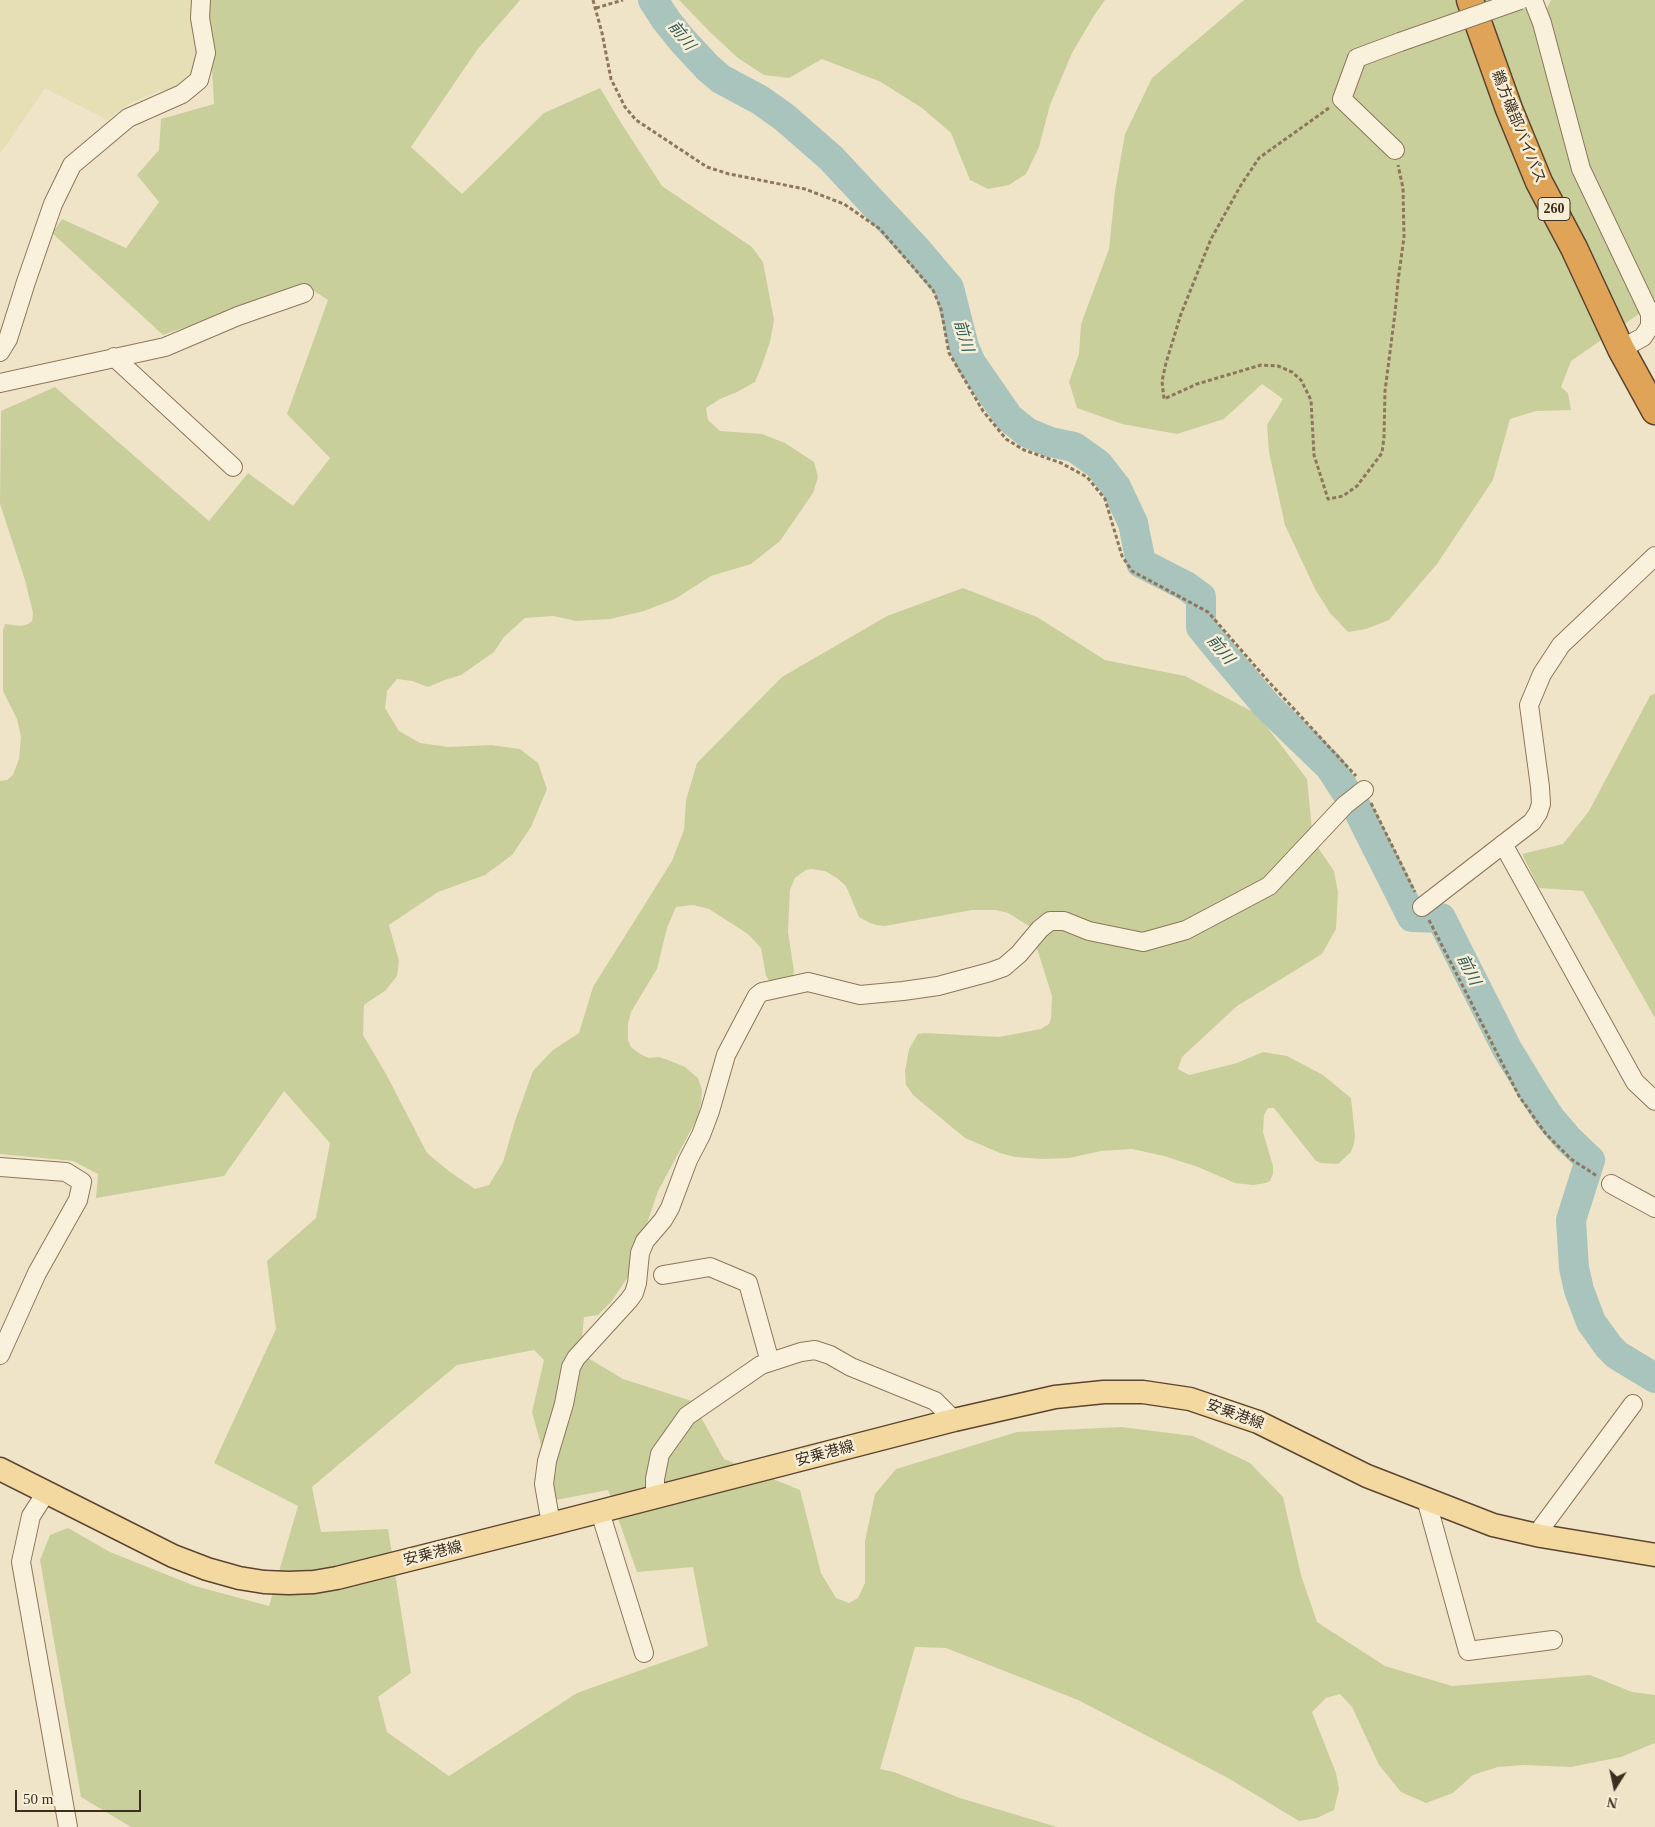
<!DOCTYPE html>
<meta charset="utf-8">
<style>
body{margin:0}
#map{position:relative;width:1655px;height:1827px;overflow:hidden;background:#f0e4c8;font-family:"Times New Roman",serif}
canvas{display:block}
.north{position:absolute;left:1590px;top:1762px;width:50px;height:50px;-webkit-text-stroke:4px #f7eed8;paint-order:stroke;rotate:190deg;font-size:14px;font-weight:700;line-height:20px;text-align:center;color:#3d2e20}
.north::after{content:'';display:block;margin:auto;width:18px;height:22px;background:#3d2e20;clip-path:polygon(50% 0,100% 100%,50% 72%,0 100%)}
.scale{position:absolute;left:15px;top:1790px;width:126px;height:22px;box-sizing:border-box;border:2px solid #3d2e20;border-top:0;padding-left:6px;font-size:15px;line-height:18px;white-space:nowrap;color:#3d2e20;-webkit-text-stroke:4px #f7eed8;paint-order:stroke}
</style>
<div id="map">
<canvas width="1655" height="1827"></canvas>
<div class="north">N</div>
<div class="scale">50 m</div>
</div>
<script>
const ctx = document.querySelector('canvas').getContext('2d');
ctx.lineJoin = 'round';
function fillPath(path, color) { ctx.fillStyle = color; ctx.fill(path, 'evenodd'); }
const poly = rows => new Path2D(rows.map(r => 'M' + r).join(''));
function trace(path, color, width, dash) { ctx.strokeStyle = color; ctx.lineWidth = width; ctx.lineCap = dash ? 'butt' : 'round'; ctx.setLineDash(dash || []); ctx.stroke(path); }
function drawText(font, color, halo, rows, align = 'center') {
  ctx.font = font + ' "Times New Roman","Noto Sans JP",serif'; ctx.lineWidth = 5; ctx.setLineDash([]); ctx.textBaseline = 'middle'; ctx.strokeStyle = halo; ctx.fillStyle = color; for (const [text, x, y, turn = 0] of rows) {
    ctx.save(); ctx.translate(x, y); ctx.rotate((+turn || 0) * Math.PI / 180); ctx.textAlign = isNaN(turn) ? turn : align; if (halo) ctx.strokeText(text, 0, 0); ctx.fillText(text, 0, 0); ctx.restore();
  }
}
fillPath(poly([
 [0,0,198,0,202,46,188,87,159,91,130,103,107,120,45,88,0,154]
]), '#e6deb5');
fillPath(poly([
 [208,0,520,0,477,50,411,147,462,194,544,113,600,88,623,126,662,186,752,247,763,262,774,320,770,342,762,365,755,382,737,392,720,399,706,408,708,420,720,431,762,434,785,443,814,462,818,477,813,493,780,541,751,564,711,576,675,599,644,611,610,619,576,621,553,616,525,618,504,637,494,652,461,675,445,680,428,687,412,681,397,679,387,691,385,708,399,731,420,743,449,747,491,745,520,749,538,763,547,789,531,827,512,855,485,875,438,892,389,925,399,961,397,976,386,990,364,1005,363,1035,386,1074,427,1153,450,1172,475,1189,489,1185,503,1162,515,1121,533,1071,553,1050,579,1033,593,987,672,861,684,830,686,800,697,763,782,677,887,616,963,588,1037,617,1105,660,1185,676,1257,714,1307,779,1313,840,1334,871,1338,893,1336,929,1322,954,1237,1006,1182,1057,1178,1069,1189,1075,1237,1063,1263,1052,1287,1056,1323,1075,1351,1098,1355,1136,1354,1144,1351,1152,1338,1164,1321,1163,1316,1161,1274,1108,1268,1108,1264,1115,1263,1132,1273,1166,1273,1174,1270,1181,1266,1183,1253,1185,1235,1183,1198,1167,1164,1156,1132,1149,1101,1151,1069,1158,1042,1159,1015,1157,1000,1153,965,1138,913,1095,906,1085,905,1071,909,1049,918,1034,924,1033,999,1037,1041,1029,1049,1024,1051,1018,1052,996,1034,939,1029,926,1008,913,996,910,972,910,885,926,877,925,870,923,859,917,846,886,837,878,825,871,811,869,806,870,795,878,790,890,788,932,794,971,792,980,771,983,766,976,761,948,748,934,709,909,693,905,676,907,667,928,657,969,631,1012,628,1024,628,1040,631,1047,640,1054,649,1058,659,1057,668,1060,685,1067,698,1078,702,1090,701,1103,698,1117,658,1191,630,1274,611,1302,598,1315,584,1317,582,1337,588,1358,623,1379,692,1401,724,1459,800,1490,821,1573,836,1598,849,1603,858,1598,865,1583,865,1541,875,1494,896,1469,1017,1432,1122,1427,1193,1436,1250,1463,1283,1497,1301,1575,1317,1622,1385,1666,1452,1686,1590,1675,1632,1692,1655,1695,1655,1743,1621,1757,1571,1767,1524,1765,1498,1767,1473,1775,1453,1793,1426,1803,1401,1792,1379,1765,1352,1707,1340,1694,1326,1698,1312,1712,1336,1773,1339,1789,1334,1810,1317,1818,1299,1821,1228,1778,1078,1700,946,1648,915,1647,880,1769,894,1772,960,1798,1057,1827,131,1827,81,1797,40,1560,50,1535,68,1528,110,1552,195,1586,269,1606,298,1506,214,1463,276,1329,267,1261,316,1218,330,1143,284,1091,224,1176,96,1198,98,1174,73,1161,0,1154,0,781,7,780,13,775,19,759,21,737,17,719,3,691,3,630,5,624,21,626,28,624,32,621,33,613,25,580,0,504,1,411,55,387,209,521,248,473,293,506,330,458,287,414,328,300,305,285,163,335,52,233,62,219,126,248,159,202,137,175,159,150,161,119,214,104],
 [534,1350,544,1360,532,1412,556,1500,608,1490,637,1572,693,1567,708,1646,577,1693,449,1776,387,1732,378,1697,411,1673,388,1529,321,1532,312,1487,457,1365],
 [679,0,1105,0,1095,14,1072,53,1050,105,1039,147,1026,174,1009,185,988,189,970,180,951,133,922,108,881,82,822,59,789,78,764,75,738,58,710,32],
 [1244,0,1512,0,1547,8,1551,0,1655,0,1655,303,1571,361,1561,387,1568,393,1571,410,1536,411,1510,419,1493,480,1437,564,1389,620,1366,629,1348,632,1330,613,1315,589,1285,525,1269,452,1267,425,1283,399,1262,384,1224,419,1177,434,1122,424,1077,408,1069,382,1079,354,1081,324,1109,249,1115,191,1125,134,1152,78],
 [1655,693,1655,1018,1583,891,1539,888,1522,854,1563,844,1589,811,1650,696]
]), '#c9cf9b');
trace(poly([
 [653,0,666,20,682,40,708,68,721,79,760,100,784,117,831,158,916,249,949,288,964,347,971,363,1009,418,1028,433,1050,442,1074,447,1098,464,1116,487,1133,523,1141,563,1186,586,1201,597,1201,627,1223,654,1267,706,1330,767,1358,810,1412,917,1441,918,1507,1049,1535,1095,1550,1118,1568,1139,1590,1160,1571,1220,1574,1268,1579,1290,1591,1322,1609,1347,1617,1355,1655,1378]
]), '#a9c4bc', 30);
const minor = poly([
 [1533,0,1542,23,1581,169,1650,314,1650,326,1643,337,1621,349],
 [1395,150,1342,99,1357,58,1400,42],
 [0,352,8,339,26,282,53,204,72,165,128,118,182,94,199,80,206,53,200,18,201,0],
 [114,357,233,467],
 [0,383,165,347,238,316,304,293],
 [1503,844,1635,1082,1655,1101],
 [1422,907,1532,822,1538,813,1541,804,1540,787,1529,705,1542,674,1561,645,1655,556],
 [0,1167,66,1172,82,1182,78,1200,37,1273,0,1355],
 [1611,1184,1655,1208],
 [663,1275,710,1267,748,1283,770,1362],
 [47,1491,31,1516,21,1562,68,1827],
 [655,1498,655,1479,660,1454,687,1416,761,1365,801,1352,815,1350,830,1355,851,1367,935,1401,954,1420],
 [1426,1499,1468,1651,1553,1640],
 [600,1512,644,1653],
 [551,1524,544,1484,547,1461,564,1404,571,1367,576,1358,629,1300,634,1293,637,1283,640,1253,645,1241,663,1220,670,1208,688,1160,701,1135,710,1111,726,1055,757,996,762,992,808,982,860,995,903,991,938,986,990,972,1004,967,1019,954,1040,929,1050,921,1064,921,1089,931,1143,942,1186,930,1269,886,1345,805,1364,790],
 [1536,1535,1633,1404]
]);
const major = poly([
 [0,1469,173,1556,207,1569,239,1578,264,1582,289,1583,314,1582,337,1578,551,1524,954,1420,1055,1397,1104,1392,1143,1392,1190,1399,1258,1422,1367,1476,1493,1525,1541,1536,1655,1555]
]);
const highway = poly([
 [1470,0,1509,109,1539,182,1574,248,1621,349,1655,411]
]);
trace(minor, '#8d765c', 20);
trace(major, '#5b4430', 25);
trace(highway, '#5b4430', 29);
trace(poly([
 [593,0,602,33,611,79,625,107,636,120,707,167,729,174,805,189,844,204,880,229,933,290,941,309,949,353,983,411,1006,439,1024,450,1061,463,1087,477,1105,499,1122,556,1132,571,1208,612,1269,682,1356,776],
 [596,8,623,0],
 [1329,108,1259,158,1241,185,1211,239,1181,314,1166,363,1162,381,1164,399,1197,384,1261,365,1278,366,1292,372,1301,380,1311,400,1314,455,1328,499,1343,496,1357,486,1382,453,1384,437,1385,391,1395,313,1398,281,1404,237,1403,188,1398,165],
 [1371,803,1415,892],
 [1429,920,1519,1096,1546,1134,1571,1159,1597,1176]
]), '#8d765c', 3, [4, 2.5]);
trace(minor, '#faf1dc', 18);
trace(major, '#f3d9a0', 22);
trace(highway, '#e0a458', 26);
const minorBridge = poly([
 [1400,42,1520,0]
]);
trace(minorBridge, '#8d765c', 20, []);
trace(minorBridge, '#faf1dc', 18);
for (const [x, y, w] of [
 [1554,209,32]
]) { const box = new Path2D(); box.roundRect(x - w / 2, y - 11.5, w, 23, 4); ctx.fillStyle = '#f7eed8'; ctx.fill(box); trace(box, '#3d2e20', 1); }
drawText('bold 14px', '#3d2e20', null, [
 ["260",1554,209]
]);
drawText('15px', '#3d2e20', '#f7eed8', [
 ["鵜方磯部バイパス",1518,127,68],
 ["安乗港線",1235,1415,20],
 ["安乗港線",825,1454,-15],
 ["安乗港線",433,1554,-14]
]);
drawText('italic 16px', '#2f5d5a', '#f7eed8', [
 ["前川",681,36,51],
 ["前川",963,336,74],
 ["前川",1220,650,50],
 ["前川",1468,970,63]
]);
</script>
